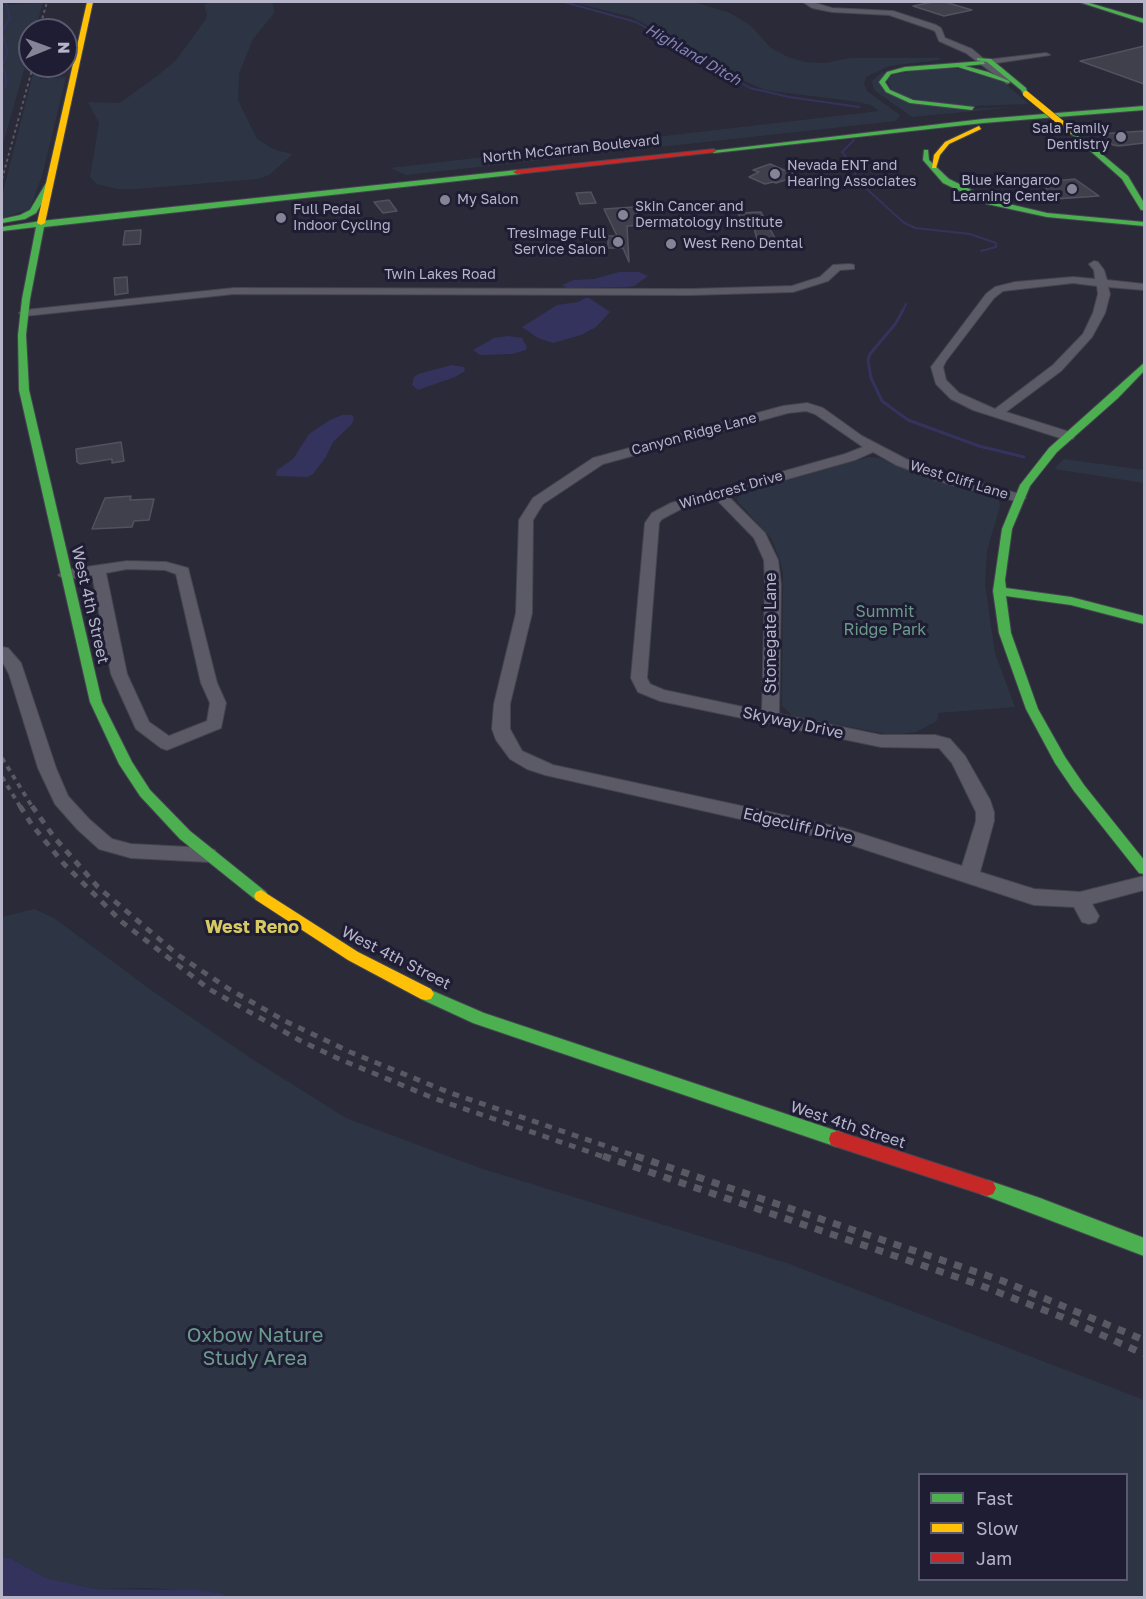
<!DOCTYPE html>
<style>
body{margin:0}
#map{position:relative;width:1146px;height:1599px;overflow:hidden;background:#2a2a38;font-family:"Golos Text",sans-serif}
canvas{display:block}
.frame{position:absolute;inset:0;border:3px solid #b5b4c9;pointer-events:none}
.legend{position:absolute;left:918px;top:1473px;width:210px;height:108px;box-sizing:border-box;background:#1e1d33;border:2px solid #5a596f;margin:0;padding:8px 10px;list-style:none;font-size:18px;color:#b5b4c9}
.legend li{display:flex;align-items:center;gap:12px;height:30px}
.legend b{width:30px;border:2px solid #5a596f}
.north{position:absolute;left:18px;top:18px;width:60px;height:60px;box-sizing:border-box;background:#1e1d33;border:2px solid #5a596f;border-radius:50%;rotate:89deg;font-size:16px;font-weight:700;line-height:24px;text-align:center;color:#b5b4c9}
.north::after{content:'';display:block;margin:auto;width:21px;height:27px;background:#848496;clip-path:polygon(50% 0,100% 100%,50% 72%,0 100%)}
</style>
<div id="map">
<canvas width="1146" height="1599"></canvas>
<div class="frame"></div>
<ul class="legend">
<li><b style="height:8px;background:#4caf50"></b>Fast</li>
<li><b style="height:8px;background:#ffc107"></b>Slow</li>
<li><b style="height:8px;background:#c62828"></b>Jam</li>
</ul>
<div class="north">N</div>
</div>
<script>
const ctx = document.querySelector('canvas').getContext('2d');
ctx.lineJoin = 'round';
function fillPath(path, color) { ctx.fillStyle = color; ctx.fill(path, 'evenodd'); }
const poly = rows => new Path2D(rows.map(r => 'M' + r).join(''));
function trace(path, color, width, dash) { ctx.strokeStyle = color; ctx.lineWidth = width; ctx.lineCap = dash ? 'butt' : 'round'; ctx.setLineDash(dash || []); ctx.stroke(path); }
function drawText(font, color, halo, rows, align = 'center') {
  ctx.font = font + ' "Golos Text",sans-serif'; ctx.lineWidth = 6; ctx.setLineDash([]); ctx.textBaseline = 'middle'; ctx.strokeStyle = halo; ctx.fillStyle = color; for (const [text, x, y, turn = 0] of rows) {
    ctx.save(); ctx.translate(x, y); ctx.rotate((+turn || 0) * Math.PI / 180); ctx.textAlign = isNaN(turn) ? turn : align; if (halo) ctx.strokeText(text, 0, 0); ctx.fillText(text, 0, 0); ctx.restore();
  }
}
fillPath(poly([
 [210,2,272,2,275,12,253,39,239,74,238,100,257,139,275,150,293,154,269,175,258,179,136,189,117,189,97,184,90,177,99,123,88,102,120,103,157,76,176,60,206,19,207,15,204,4,210,3],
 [571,2,694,2,730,13,750,25,771,48,788,57,805,62,824,63,851,58,940,58,939,60,889,66,866,77,864,84,867,91,900,115,896,121,406,175,390,168,879,111,871,105,858,102,765,90,740,79,720,65,632,17],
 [43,3,35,30,30,30,30,49,2,147,2,5],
 [35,66,43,66,40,79,66,77,42,176,32,203,29,209,2,218,2,196],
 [933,68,959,69,1003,82,1029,104,968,106,921,102,893,92,887,80,892,75],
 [882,72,886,73,885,92,962,109,1015,107,912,117,874,90,872,81],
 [869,457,880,458,931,479,999,500,1000,506,987,551,985,585,995,653,1015,707,938,713,937,721,916,732,892,735,793,716,782,706,783,572,780,560,771,538,738,502,737,498,744,493],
 [1064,459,1144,470,1144,483,1054,469],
 [34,909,54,918,151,990,252,1059,346,1118,480,1168,787,1263,1144,1400,1144,1597,227,1598,221,1593,149,1588,96,1589,46,1578,10,1558,2,1557,2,917],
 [920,1474,1126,1474,1126,1580,920,1580]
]), '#2d3544');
fillPath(poly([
 [619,272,639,272,648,276,634,286,627,287,567,288,562,285,574,280,594,279],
 [585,298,589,298,610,312,596,327,581,335,553,343,538,338,522,327,557,305,578,302],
 [509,336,522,338,527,347,526,350,512,354,480,355,473,350,494,338],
 [452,365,464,367,465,371,455,377,418,390,412,385,414,377,418,374],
 [342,415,351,415,354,417,352,424,333,442,326,457,313,474,307,477,276,476,277,470,293,459,309,434,330,420],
 [2,1557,10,1558,46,1578,96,1589,195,1590,221,1593,227,1597,2,1597]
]), '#34335d');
trace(poly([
 [564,2,636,22,750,88,789,97,859,107],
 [2,32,10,18,6,2],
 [2,34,8,52,2,66,6,76,6,86,2,90],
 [854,140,842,152,853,166,857,180,903,222,915,228,970,234,996,243,996,247,981,251],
 [902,312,906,304]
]), '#34335d', 2);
trace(poly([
 [903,310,896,323,870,354,868,360,871,378,882,401,908,420,979,446,1024,457]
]), '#34335d', 3);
fillPath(poly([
 [2,2,9,2,2,5,2,2]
]), '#34335d');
const building = poly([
 [933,2,945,2,972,10,944,16,913,6,933,2],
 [1144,46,1144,84,1080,61,1103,56,1144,46],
 [1144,131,1144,143,1119,146,1113,145,1099,134,1144,131],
 [770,164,798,176,776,183,773,182,765,184,749,177,759,172,753,170,770,164],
 [1075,179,1099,196,1056,199,1048,194,1044,182,1075,179],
 [591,192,596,203,580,204,576,193,591,192],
 [389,200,397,211,383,213,374,202,389,200],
 [634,207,643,225,627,226,629,262,623,248,608,248,608,236,617,236,604,209,634,207],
 [761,212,777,242,758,242,753,225,744,226,738,213,761,212],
 [141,230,140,244,123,245,125,231,141,230],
 [127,277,128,293,115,295,114,278,127,277],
 [121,442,124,461,112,463,112,459,80,464,77,462,76,449,121,442],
 [131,496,130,500,154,499,149,520,134,521,132,527,92,529,105,498,131,496]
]);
fillPath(building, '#40404d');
trace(building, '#52525f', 1.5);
const street = poly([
 [803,2,812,2,832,8,893,11,936,25,941,28,945,38,972,49,985,60,1046,53,1050,55,990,64,1010,80,1011,82,1007,84,966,53,939,41,935,31,930,29,889,15,832,12,812,8,803,2],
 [1094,261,1098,262,1104,270,1107,280,1144,284,1144,290,1108,287,1110,294,1105,313,1092,337,1061,371,1006,412,1073,433,1075,436,1073,439,1063,439,973,410,951,399,936,384,931,367,986,294,995,287,1015,282,1073,277,1095,279,1094,270,1089,264,1094,261],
 [1073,283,1097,286,1098,294,1093,313,1083,334,1053,365,995,409,959,393,946,380,943,367,946,361,994,298,1003,291,1073,283],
 [850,264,854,265,854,269,840,270,828,281,793,292,691,295,234,294,25,316,19,313,25,310,234,288,691,289,792,286,820,277,833,265,850,264],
 [807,403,823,408,862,436,906,459,955,477,1024,495,1026,498,1019,502,945,483,896,465,873,452,855,460,728,496,765,533,778,560,781,584,779,714,881,735,935,735,950,739,965,756,990,800,994,812,994,821,980,872,1034,889,1080,892,1144,876,1144,890,1092,904,1099,916,1096,922,1089,924,1082,922,1074,907,1034,905,842,842,545,775,527,769,510,759,496,740,492,729,494,704,516,613,519,520,533,498,593,458,783,406,807,403],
 [806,411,815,414,863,447,845,454,671,503,652,513,645,523,631,678,638,692,660,701,881,747,939,748,952,763,976,812,976,821,962,866,843,828,553,765,522,751,510,729,510,704,532,613,533,520,543,504,603,464,788,413,806,411],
 [716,499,754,538,764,560,765,584,762,711,664,690,650,684,647,678,659,523,662,519,681,509,716,499],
 [127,561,166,562,188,568,217,683,226,703,221,728,167,750,161,748,136,729,111,674,92,575,65,580,58,575,65,570,127,561],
 [127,569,165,570,176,574,201,683,210,703,207,721,169,736,149,722,127,674,106,573,127,569],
 [2,647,8,648,21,663,56,768,68,796,89,819,112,839,131,844,208,848,215,850,217,855,215,860,208,862,131,858,99,849,77,829,55,804,38,768,9,674,2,661,2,647]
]);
const fast = poly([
 [1079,2,1086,2,1144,19,1144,23,1079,2],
 [977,58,991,59,1026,88,1028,95,1024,95,1021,90,987,62,977,60,977,58],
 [983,61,985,64,965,66,988,72,1009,81,1009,83,958,67,905,71,891,74,885,82,890,90,913,100,974,107,972,110,910,103,886,92,879,82,887,72,905,67,983,61],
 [1144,106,1144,110,983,123,714,153,711,151,983,119,1144,106],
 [1069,130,1073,130,1128,176,1144,203,1144,210,1141,210,1122,179,1069,132,1069,130],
 [924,150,928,150,929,160,949,179,992,200,1047,213,1144,222,1144,226,1047,217,987,204,943,183,923,160,924,150],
 [517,170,520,170,520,174,44,227,30,299,26,335,29,390,102,702,132,762,150,790,190,831,266,892,268,896,266,900,256,900,180,839,140,796,119,764,90,702,19,390,18,335,22,299,36,227,2,231,2,227,41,221,517,170],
 [46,183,53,185,36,213,25,219,2,223,2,219,20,215,30,210,46,183],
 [1144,363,1144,371,1118,398,1057,452,1030,486,1012,529,1005,580,1006,588,1071,597,1144,616,1144,624,1071,605,1006,596,1011,633,1038,709,1065,757,1084,785,1144,860,1144,874,1139,873,1074,791,1055,763,1026,709,999,633,993,591,1002,529,1020,485,1049,448,1144,363],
 [426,988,484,1013,837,1131,843,1133,845,1139,843,1145,837,1147,473,1023,421,999,418,994,421,989,426,988],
 [987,1180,1040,1198,1144,1238,1144,1256,981,1194,978,1188,981,1182,987,1180]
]);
const slow = poly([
 [87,2,93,2,45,223,41,225,37,223,87,2],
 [979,126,981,129,949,144,940,155,936,168,932,168,934,155,945,142,979,126],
 [261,890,358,952,431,989,434,994,431,999,426,1000,421,999,348,960,256,900,254,896,256,892,261,890]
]);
const jam = poly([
 [714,149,716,152,517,174,513,172,517,170,714,149],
 [837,1131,987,1180,993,1182,996,1188,993,1194,987,1196,837,1147,831,1145,829,1139,831,1133,837,1131]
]);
trace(street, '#45454f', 2);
trace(fast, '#454552', 2);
trace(slow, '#454552', 2);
trace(jam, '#454552', 2);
fillPath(street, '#5b5a66');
fillPath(fast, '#4caf50');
fillPath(slow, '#ffc107');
fillPath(jam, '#c62828');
trace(poly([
 [39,30,47,2],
 [2,179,33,66]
]), '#595964', 2, [3, 3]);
trace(poly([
 [2,758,33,808],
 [2,777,21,808]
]), '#595964', 4, [5, 5]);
trace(poly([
 [20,806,32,825,64,864,122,922,209,989,299,1040,337,1058,433,1098,607,1158],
 [32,806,54,837,98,887,178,955,229,989,285,1021,350,1052,448,1092,641,1158]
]), '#595964', 5, [7, 7]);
trace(poly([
 [603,1156,977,1284,1062,1317,1144,1354],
 [636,1156,1003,1281,1144,1340]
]), '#595964', 7, [8, 8]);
const slowBridge = poly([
 [1026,94,1071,131]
]);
trace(slowBridge, '#454552', 7, []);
trace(slowBridge, '#ffc107', 6);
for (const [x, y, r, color] of [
 [1121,137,6,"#848496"],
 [775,174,6,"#848496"],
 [1072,189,6,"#848496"],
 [445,200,6,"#848496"],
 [623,215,6,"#848496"],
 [281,218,6,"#848496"],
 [618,242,6,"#848496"],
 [671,244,6,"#848496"]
]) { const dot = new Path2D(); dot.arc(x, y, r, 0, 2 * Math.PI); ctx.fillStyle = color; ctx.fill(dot); trace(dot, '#1e1d33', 2); }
drawText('14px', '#b5b4c9', '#1e1d33', [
 ["Sala Family",1109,129,"right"],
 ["Dentistry",1109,145,"right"],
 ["Nevada ENT and",787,166],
 ["Hearing Associates",787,182],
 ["Blue Kangaroo",1060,181,"right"],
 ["Learning Center",1060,197,"right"],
 ["My Salon",457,200],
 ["Skin Cancer and",635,207],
 ["Dermatology Institute",635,223],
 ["Full Pedal",293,210],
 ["Indoor Cycling",293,226],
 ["TresImage Full",606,234,"right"],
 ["Service Salon",606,250,"right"],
 ["West Reno Dental",683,244]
], 'left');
drawText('14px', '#b5b4c9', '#1e1d33', [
 ["North McCarran Boulevard",571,149,-6],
 ["Twin Lakes Road",440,275],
 ["Canyon Ridge Lane",694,434,-15],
 ["West Cliff Lane",959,480,17],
 ["Windcrest Drive",731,490,-16]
]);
drawText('italic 15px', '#8483b6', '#1e1d33', [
 ["Highland Ditch",693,55,30]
]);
drawText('16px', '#b5b4c9', '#1e1d33', [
 ["West 4th Street",90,605,77],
 ["Stonegate Lane",771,633,-90],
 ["Skyway Drive",793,723,12],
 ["Edgecliff Drive",798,826,13],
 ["West 4th Street",396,958,27],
 ["West 4th Street",848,1125,18]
]);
drawText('16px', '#6b9a8b', '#1e1d33', [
 ["Summit",885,612],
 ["Ridge Park",885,630]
]);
drawText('bold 18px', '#d6c962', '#1e1d33', [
 ["West Reno",252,927]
]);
drawText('20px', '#6b9a8b', '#1e1d33', [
 ["Oxbow Nature",255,1336],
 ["Study Area",255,1359]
]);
</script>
